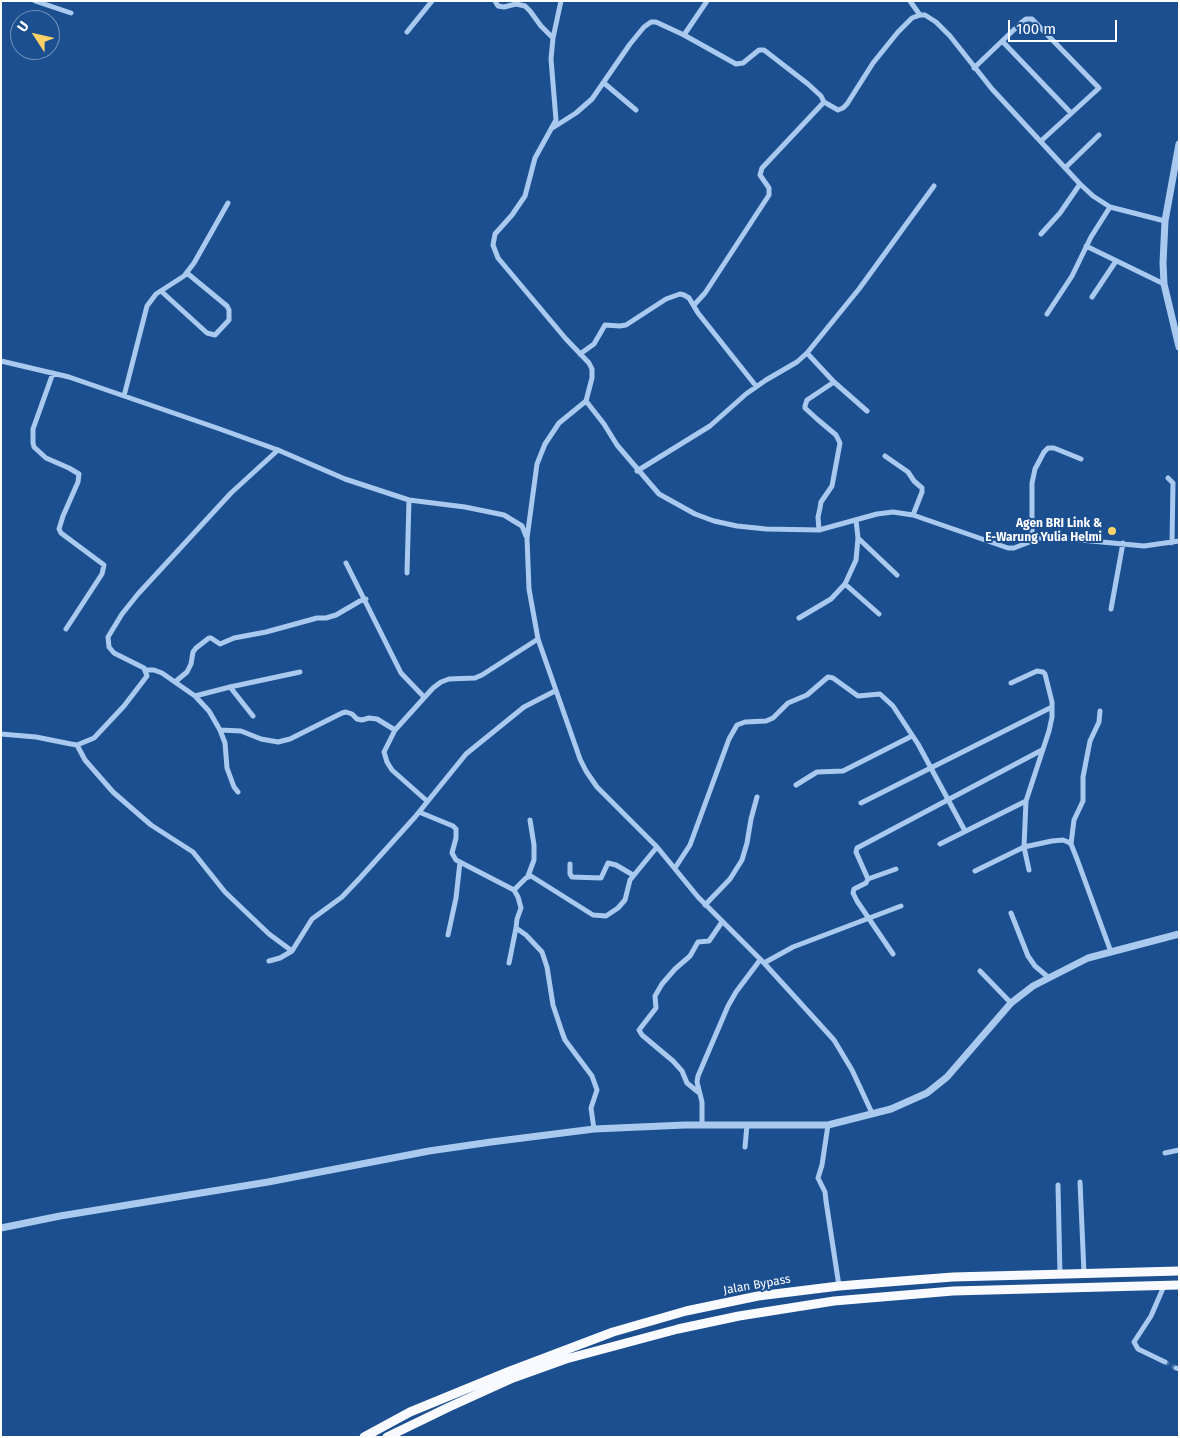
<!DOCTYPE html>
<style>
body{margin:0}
#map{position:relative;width:1180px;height:1438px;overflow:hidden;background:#1b4f8f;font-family:"Fira Sans",sans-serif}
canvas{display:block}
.frame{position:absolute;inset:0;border:2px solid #fff;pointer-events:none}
.north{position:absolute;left:10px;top:10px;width:50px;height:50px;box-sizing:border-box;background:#1b4f8f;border:1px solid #7695bc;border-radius:50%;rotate:305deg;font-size:14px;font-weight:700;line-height:20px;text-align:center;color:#fff}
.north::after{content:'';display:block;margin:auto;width:18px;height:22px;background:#ffd166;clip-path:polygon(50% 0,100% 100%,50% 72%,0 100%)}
.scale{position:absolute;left:1008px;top:20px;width:109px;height:22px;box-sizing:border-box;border:2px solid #fff;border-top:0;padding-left:6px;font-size:15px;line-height:18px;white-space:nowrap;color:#fff;-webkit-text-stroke:4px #1b4f8f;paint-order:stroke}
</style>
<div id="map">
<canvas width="1180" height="1438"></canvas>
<div class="frame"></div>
<div class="north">U</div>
<div class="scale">100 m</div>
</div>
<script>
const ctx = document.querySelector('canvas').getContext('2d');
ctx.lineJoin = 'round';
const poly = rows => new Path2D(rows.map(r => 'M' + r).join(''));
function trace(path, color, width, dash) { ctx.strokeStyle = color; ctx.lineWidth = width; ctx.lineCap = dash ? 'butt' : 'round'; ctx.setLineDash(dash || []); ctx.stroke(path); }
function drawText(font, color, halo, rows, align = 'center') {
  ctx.font = font + ' "Fira Sans",sans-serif'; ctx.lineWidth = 4; ctx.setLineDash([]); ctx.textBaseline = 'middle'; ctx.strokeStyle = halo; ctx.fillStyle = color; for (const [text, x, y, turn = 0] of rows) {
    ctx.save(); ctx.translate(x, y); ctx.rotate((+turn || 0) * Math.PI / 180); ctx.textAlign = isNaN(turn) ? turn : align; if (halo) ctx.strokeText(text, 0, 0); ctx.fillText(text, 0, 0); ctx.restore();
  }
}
trace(poly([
 [1165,1362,1176,1368]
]), '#3d69a0', 5, [5, 2.5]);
trace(poly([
 [35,1,71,13],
 [495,1,498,6,504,7,516,4,525,6,530,11,541,26,553,38],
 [561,1,553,38,551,59,556,120,535,158,525,196,512,215,495,234,493,245,498,258,566,339,589,363,592,369,592,378,586,401,559,423,545,444,537,464,527,538,529,589,538,639,580,759,586,771,597,787,657,847,698,897,764,963,834,1040,852,1070,872,1113],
 [910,1,920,15],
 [407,32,432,1],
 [684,35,707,1],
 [1003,42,1071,113],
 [974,68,1022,22,1026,19,1032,19,1099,88,1041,141],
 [604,83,636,110],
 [824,102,838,110,843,108,847,104,873,63,898,32,912,18,920,15,925,15,936,22,950,36,992,89,1080,184,1093,196,1110,207,1165,221],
 [554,127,576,113,592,99,630,44,644,27,651,22,656,22,684,35,736,64,743,63,759,50,764,50,808,84,821,96,824,102,762,168,760,175,769,188,769,195,705,293,694,305],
 [1065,168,1099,135],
 [1041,234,1060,213,1080,184],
 [1086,246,1164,284],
 [161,291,207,333,215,335,229,320,229,310,227,306,187,273],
 [1092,297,1116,261],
 [1047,314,1072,276,1091,237,1110,207],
 [807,353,834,382,867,411],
 [580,354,594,344,605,325,620,326,626,325,666,299,680,294,684,295,689,298,698,313,756,386],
 [1,361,69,377,217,428,278,450,345,479,409,500,465,507,504,515,522,526,526,536],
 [53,373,33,429,33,443,34,447,46,458,69,468,79,474,78,482,63,516,59,529,61,533,104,565,102,574,66,629],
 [124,396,147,306,156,294,184,276,194,263,228,203],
 [586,401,604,424,617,445,659,494,695,514,714,521,737,526,766,529,819,530,877,514,893,512,913,515,1008,548,1014,548,1040,538,1049,537,1144,546,1179,541],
 [885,456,908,472,914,481,922,488,922,492,913,515],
 [637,471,710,426,746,394,766,380,797,362,807,353,859,289,934,186],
 [1168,478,1173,483,1172,543],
 [819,530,818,517,820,508,821,502,832,486,840,443,836,435,817,419,805,408,805,406,807,400,834,382],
 [858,538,897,575],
 [1032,540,1032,483,1035,469,1044,452,1048,448,1054,448,1081,459],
 [346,563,401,673,424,697],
 [407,573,409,500],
 [845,584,879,614],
 [1111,609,1123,543],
 [799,618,831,599,845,584,856,560,858,538,856,520],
 [146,670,154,670,162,673,195,696,209,711,220,730,225,743,227,768,234,787,238,792],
 [175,682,187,672,191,664,193,652,196,648,209,638,211,638,220,644,234,638,266,632,317,618,326,618,336,615,360,601,366,599],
 [1011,683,1037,671,1043,672,1045,674,1052,702,1052,717,1049,731,1026,801,1024,847,1029,870],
 [230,687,253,716],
 [195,696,230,687,300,672],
 [220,730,241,731,261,739,278,742,290,739,342,713,346,712,352,714,357,719,362,720,369,718,377,719,395,730],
 [1,734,36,737,71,744,77,745,94,738,124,706,147,676,144,668,114,653,109,647,108,637,122,614,138,594,231,493,278,450],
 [77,745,85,760,113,792,151,825,193,852,225,892,269,934,292,951],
 [796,785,817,772,843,771,912,736],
 [427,801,392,770,387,762,384,752,395,730,433,688,441,682,449,679,475,678,482,675,538,639],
 [861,803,1052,707],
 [419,812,453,826,456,829,456,838,452,853,456,860,514,890,518,897,521,908,517,919,516,928,526,935,542,952,547,967,553,1005,562,1032,565,1040,592,1076,597,1090,591,1108,594,1129],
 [940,844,1026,801],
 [1071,844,1074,820,1083,801,1083,777,1090,741,1099,722,1100,711],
 [570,864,570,874,572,877,601,878,608,863,616,865,633,875],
 [675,868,690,845,729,739,737,725,745,722,766,721,773,718,788,703,807,695,828,677,833,678,858,696,880,694,893,706,918,744,965,831],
 [975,871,1024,847,1052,841,1063,840,1068,842,1071,844,1077,859,1111,952],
 [528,876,534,860,534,845,530,820],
 [868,879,896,869],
 [514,890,526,878,531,876,593,915,606,916,618,908,625,900,630,880,657,847],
 [705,905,730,879,742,860,747,843,751,819,757,797],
 [1011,913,1028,956,1035,966,1048,977],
 [448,935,456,898,460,862],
 [893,954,857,901,853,893,854,889,866,883,868,879,856,852,857,848,1042,750],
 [269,961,280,958,292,951,312,919,342,897,360,878,415,817,466,754,524,707,555,691],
 [509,963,516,928],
 [764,963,793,947,901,906],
 [980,971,1011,1003],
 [698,1092,687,1083,682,1071,673,1061,642,1035,639,1030,656,1008,655,996,662,984,675,969,690,956,698,942,709,941,722,922],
 [702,1125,702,1102,697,1082,698,1076,728,1006,736,992,760,960],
 [828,1125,822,1165,818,1178,825,1192,826,1201,839,1286],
 [745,1147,747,1125],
 [1165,1153,1179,1150],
 [1080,1182,1084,1273],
 [1058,1185,1060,1275],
 [1164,1286,1151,1316,1134,1342,1138,1349,1165,1362],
 [1176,1368,1179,1369]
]), '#a9c9ee', 5);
trace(poly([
 [1179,144,1165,221,1163,263,1164,284,1179,347],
 [1,1228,60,1216,268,1182,429,1151,491,1142,594,1129,685,1125,828,1125,891,1109,927,1093,947,1077,1011,1003,1033,986,1088,958,1179,934]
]), '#a9c9ee', 7);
trace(poly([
 [364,1437,410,1412,510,1371,613,1332,686,1311,758,1296,839,1286,888,1282,953,1277,1179,1271],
 [387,1437,449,1407,513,1378,566,1359,678,1329,739,1316,834,1301,953,1291,1179,1285]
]), '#f8faff', 9);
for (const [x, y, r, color] of [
 [1112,531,5,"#ffd166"]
]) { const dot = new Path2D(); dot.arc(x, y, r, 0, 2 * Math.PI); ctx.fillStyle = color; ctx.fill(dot); trace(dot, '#1b4f8f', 2); }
drawText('bold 12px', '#fff', '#1b4f8f', [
 ["Agen BRI Link &",1102,524],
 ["E-Warung Yulia Helmi",1102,538]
], 'right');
drawText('12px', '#fff', '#1b4f8f', [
 ["Jalan Bypass",757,1285,-10]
]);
</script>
